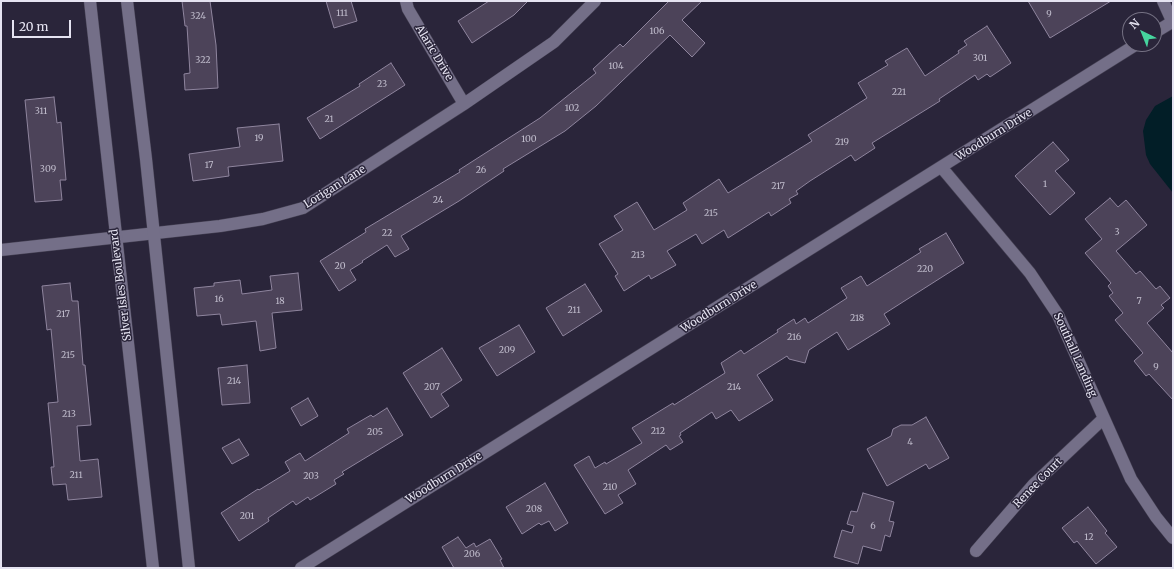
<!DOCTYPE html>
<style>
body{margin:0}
#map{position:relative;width:1174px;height:569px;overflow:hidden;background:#2a253a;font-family:Merriweather,serif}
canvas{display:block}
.frame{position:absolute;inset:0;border:2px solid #e5e3f1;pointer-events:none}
.north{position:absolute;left:1122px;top:12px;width:40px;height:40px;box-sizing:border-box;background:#2a253a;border:1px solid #757183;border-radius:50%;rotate:317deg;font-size:11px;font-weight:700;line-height:16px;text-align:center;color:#e5e3f1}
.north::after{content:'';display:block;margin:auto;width:14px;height:18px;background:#46d49e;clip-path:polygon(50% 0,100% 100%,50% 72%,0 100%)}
.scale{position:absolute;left:12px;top:20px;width:59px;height:18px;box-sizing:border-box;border:2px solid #e5e3f1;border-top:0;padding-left:5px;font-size:12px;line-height:14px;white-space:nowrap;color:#e5e3f1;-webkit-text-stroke:3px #2a253a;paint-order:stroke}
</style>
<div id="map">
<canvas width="1174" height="569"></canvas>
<div class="frame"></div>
<div class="north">N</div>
<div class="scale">20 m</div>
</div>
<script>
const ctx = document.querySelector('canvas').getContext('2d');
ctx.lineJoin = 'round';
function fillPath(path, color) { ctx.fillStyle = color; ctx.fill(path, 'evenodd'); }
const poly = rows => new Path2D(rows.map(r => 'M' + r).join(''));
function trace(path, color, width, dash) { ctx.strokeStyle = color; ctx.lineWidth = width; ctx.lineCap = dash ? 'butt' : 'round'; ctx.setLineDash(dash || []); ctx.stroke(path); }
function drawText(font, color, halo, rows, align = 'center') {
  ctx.font = font + ' Merriweather,serif'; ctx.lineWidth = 3; ctx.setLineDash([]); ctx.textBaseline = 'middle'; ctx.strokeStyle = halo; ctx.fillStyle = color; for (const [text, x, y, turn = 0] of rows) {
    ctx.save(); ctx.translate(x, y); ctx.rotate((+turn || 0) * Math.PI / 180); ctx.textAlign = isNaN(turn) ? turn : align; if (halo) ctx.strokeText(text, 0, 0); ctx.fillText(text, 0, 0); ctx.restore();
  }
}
fillPath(poly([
 [1173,96,1173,193,1150,164,1146,155,1143,131,1146,120,1155,106]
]), '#021e27');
const building = poly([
 [182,1,210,1,216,45,218,88,185,90,184,74,190,73,187,26,185,26,182,1],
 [326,1,351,1,357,21,334,28,326,1],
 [489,1,528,1,514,15,472,43,458,21,489,1],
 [669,1,702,1,682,20,705,43,692,57,670,35,596,106,565,131,503,169,504,171,459,201,401,236,409,249,395,257,387,245,362,261,363,262,350,270,356,280,339,291,320,261,366,232,365,229,460,172,459,170,540,118,596,73,593,69,620,44,623,47,669,1],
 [1028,1,1111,1,1050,38,1028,1],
 [987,26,1011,63,990,77,987,74,978,80,975,75,939,99,940,101,872,143,875,148,855,161,851,155,810,181,796,191,798,194,789,199,791,203,771,216,769,212,728,238,724,230,702,244,696,234,667,251,676,265,651,279,649,275,624,291,615,276,618,274,599,244,623,230,614,216,637,202,654,230,687,210,683,203,719,179,728,193,812,141,808,135,867,98,858,83,888,65,885,61,907,48,925,76,959,53,958,51,967,45,964,41,987,26],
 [391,63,405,85,320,139,307,118,360,86,359,84,391,63],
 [54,97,57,123,61,122,66,180,60,180,62,200,35,202,25,100,54,97],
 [279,124,283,161,228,167,229,176,193,181,189,154,240,147,237,128,279,124],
 [1053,142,1069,160,1055,171,1075,193,1050,215,1015,176,1053,142],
 [1110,198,1118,207,1126,200,1147,225,1116,251,1136,274,1140,271,1156,289,1160,286,1170,298,1161,305,1164,308,1147,323,1173,353,1173,400,1149,374,1146,376,1134,361,1143,353,1115,320,1123,313,1109,296,1113,293,1108,286,1111,283,1085,253,1102,239,1085,219,1110,198],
 [946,233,964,263,884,314,890,324,848,350,837,332,809,350,805,363,789,359,787,356,757,375,773,400,739,421,731,410,716,419,712,412,680,433,681,435,679,436,683,442,670,450,666,445,628,470,636,484,618,495,623,503,605,514,574,465,589,456,595,468,605,462,606,464,642,443,632,428,673,403,674,405,725,373,721,363,741,350,744,354,778,332,777,330,794,319,796,324,805,318,808,323,847,298,841,288,861,276,867,286,921,252,919,249,946,233],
 [298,273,302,310,272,313,276,348,260,351,256,321,222,325,220,314,197,316,194,288,214,286,214,283,240,280,242,294,272,290,270,276,298,273],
 [70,283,72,301,78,301,83,365,85,365,91,425,77,426,80,461,98,459,102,497,68,500,66,484,53,485,51,467,54,467,48,403,58,402,51,329,47,330,42,286,70,283],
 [585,284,602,311,563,336,546,308,585,284],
 [519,325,535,352,497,376,479,348,519,325],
 [442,348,462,380,441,394,449,406,431,418,403,373,442,348],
 [247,365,250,403,222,405,218,368,247,365],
 [308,398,318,416,301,426,291,408,308,398],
 [387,408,403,435,342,472,344,474,334,480,336,484,310,500,308,497,296,505,293,501,268,518,269,521,239,541,221,513,258,489,259,490,290,471,285,462,300,453,305,461,349,433,347,429,371,415,373,417,387,408],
 [926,417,949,458,929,469,926,464,887,486,867,449,891,436,893,429,901,425,912,425,926,417],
 [239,439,249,455,232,464,222,448,239,439],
 [545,483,568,523,555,531,549,521,541,525,539,523,522,534,506,507,545,483],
 [863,493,894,502,889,521,894,522,890,537,885,535,881,551,863,546,858,564,834,557,842,530,852,533,854,526,847,524,851,511,857,512,863,493],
 [1088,507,1107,531,1105,533,1117,547,1096,564,1077,541,1074,543,1062,528,1088,507],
 [458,537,466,548,474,543,476,547,490,539,502,559,500,560,504,568,454,568,442,547,458,537]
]);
fillPath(building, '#4c4359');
trace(building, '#8f859e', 1);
const minor = poly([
 [406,1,408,9,464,104],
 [1163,1,1173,23],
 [1154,33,1172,22],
 [942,168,1030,273,1058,315,1131,479,1156,517,1173,538],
 [1,250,220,226,263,219,303,208,464,104,554,42,595,1],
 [976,551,1034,484,1103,419],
 [301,568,1137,44]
]);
const tertiary = poly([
 [90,1,153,568],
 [127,1,146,159,189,568]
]);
trace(minor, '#454153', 13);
trace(tertiary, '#454153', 13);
trace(minor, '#746f88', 12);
trace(tertiary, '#746f88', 12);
drawText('9px', '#bfbbcb', null, [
 ["111",342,13],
 ["9",1049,14],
 ["324",198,16],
 ["106",657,31],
 ["301",980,58],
 ["322",203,60],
 ["104",616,66],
 ["23",382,84],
 ["221",899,92],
 ["102",572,108],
 ["311",41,111],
 ["21",329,119],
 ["19",259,138],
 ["100",529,139],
 ["219",842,142],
 ["17",209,165],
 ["309",48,169],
 ["26",481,170],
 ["1",1045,184],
 ["217",778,186],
 ["24",438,200],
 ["215",711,213],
 ["3",1117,232],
 ["22",387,233],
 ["213",638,255],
 ["20",340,266],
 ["220",925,269],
 ["16",219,299],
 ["18",280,301],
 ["7",1139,301],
 ["211",574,310],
 ["217",63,314],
 ["218",857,318],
 ["216",794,337],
 ["209",507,350],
 ["215",68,355],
 ["9",1156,367],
 ["214",234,381],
 ["207",432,387],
 ["214",734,387],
 ["213",69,414],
 ["212",658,431],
 ["205",375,432],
 ["4",910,442],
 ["211",76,475],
 ["203",311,476],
 ["210",610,487],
 ["208",534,509],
 ["201",247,516],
 ["6",873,526],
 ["12",1089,537],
 ["206",472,554]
]);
drawText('11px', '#e5e3f1', '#2a253a', [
 ["Alaric Drive",434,53,59],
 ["Woodburn Drive",994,135,-32],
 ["Lorigan Lane",335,187,-32],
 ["Silver Isles Boulevard",121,285,-97],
 ["Woodburn Drive",719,307,-32],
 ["Southall Landing",1075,355,66],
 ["Woodburn Drive",444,478,-32],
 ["Renee Court",1038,483,-46]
]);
</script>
